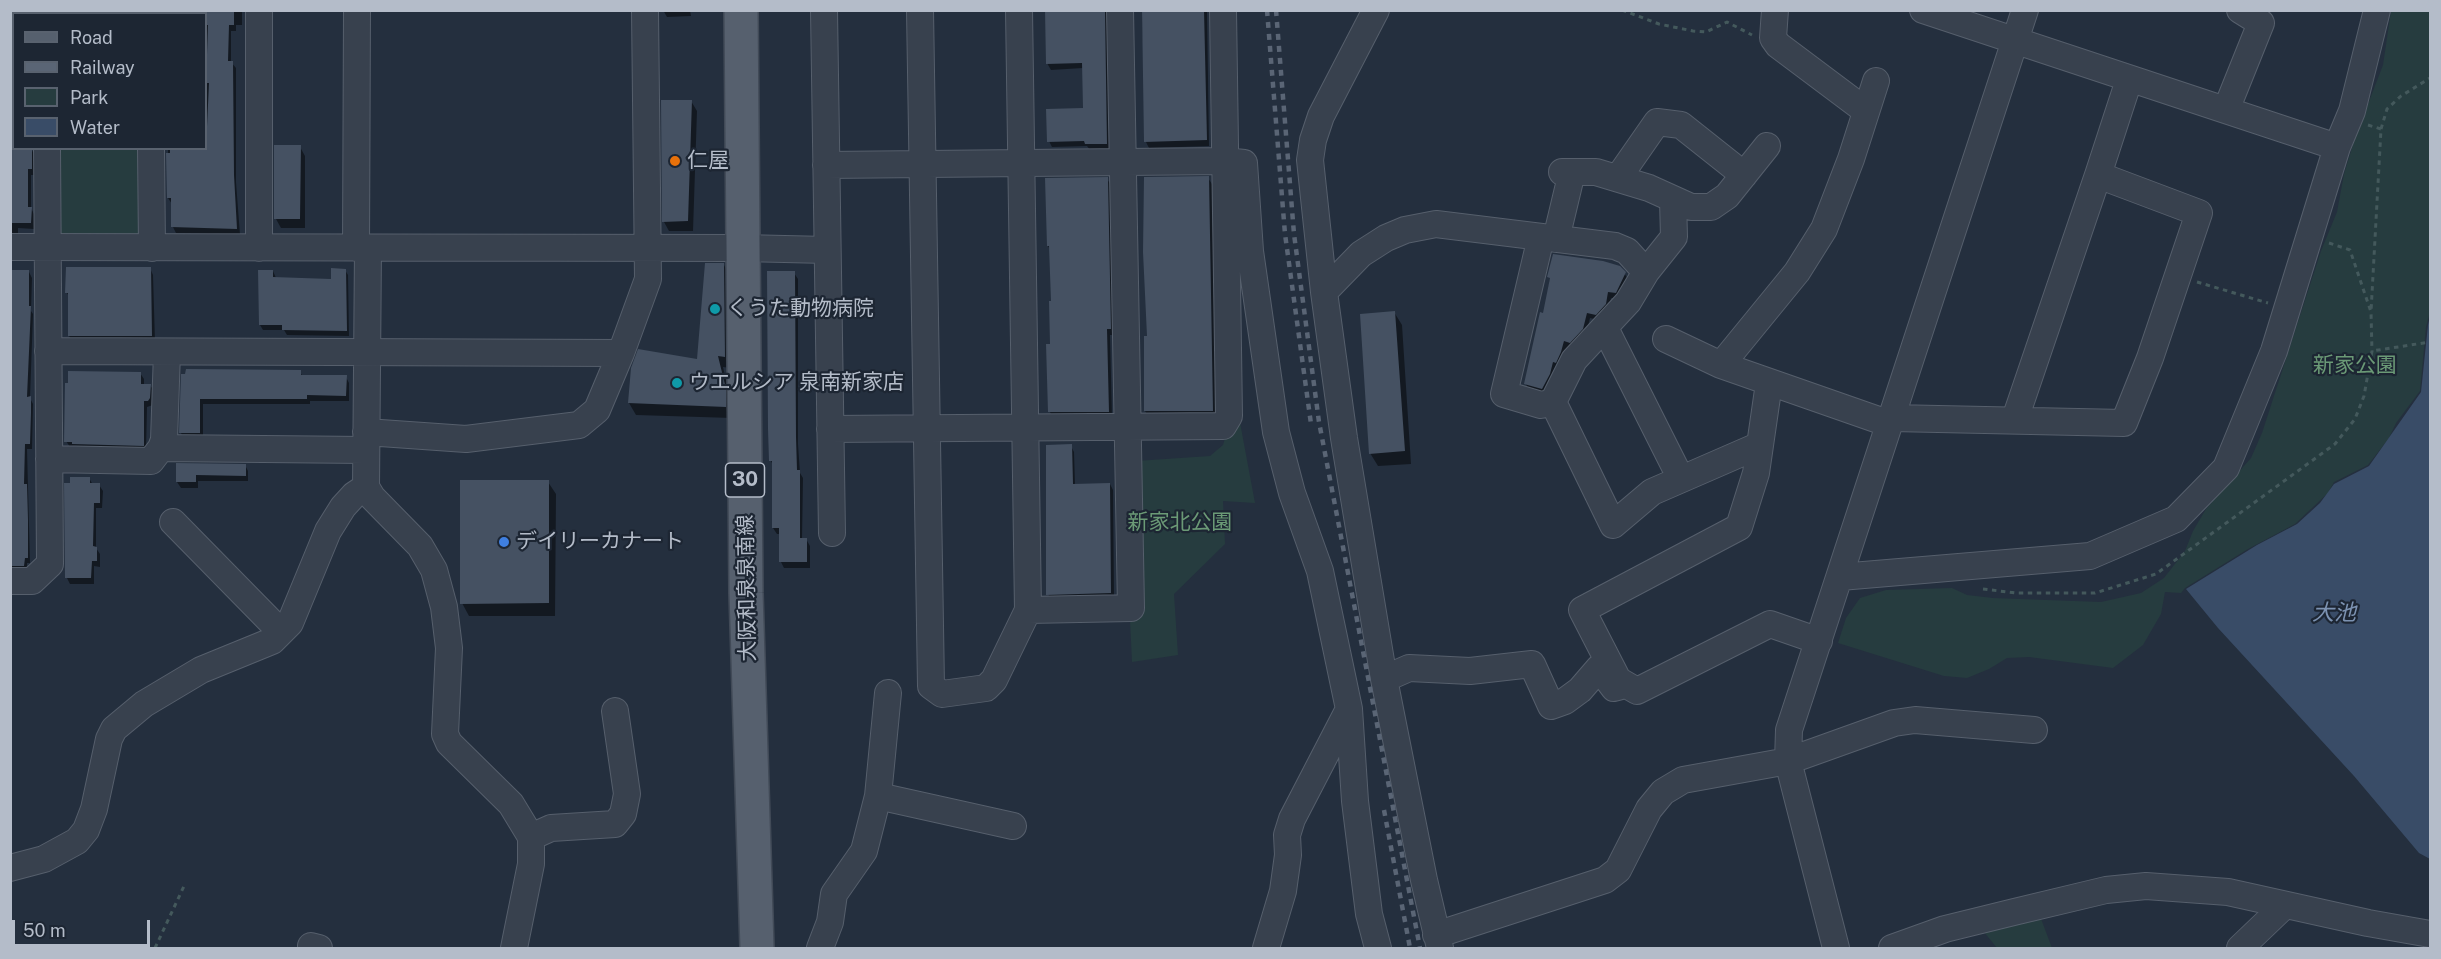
<!DOCTYPE html>
<html>
<head>
<meta charset="utf-8">
<style>
  body { margin:0 }
  #map { position:relative; width:2441px; height:959px; overflow:hidden; background:#242f3e; font-family:"Public Sans",sans-serif }
  canvas { display:block }
  .frame { position:absolute; inset:0; border:12px solid #b4bcc9; pointer-events:none }
  .legend { position:absolute; left:12px; top:12px; width:195px; height:138px; box-sizing:border-box; background:#1d2633; border:2px solid #59626f; margin:0; padding:8px 10px; list-style:none; font-size:18px; color:#b4bcc9 }
  .legend li { display:flex; align-items:center; gap:12px; height:30px }
  .legend b { width:30px; border:2px solid #59626f }
  .scale { position:absolute; left:12px; top:920px; width:138px; height:27px; box-sizing:border-box; border:3px solid #b4bcc9; border-top:0; padding-left:8px; font-size:18px; line-height:21px; white-space:nowrap; color:#b4bcc9; -webkit-text-stroke:4px #1d2633; paint-order:stroke }
</style>
</head>
<body>
<div id="map">
<canvas width="2441" height="959"></canvas>
<div class="frame"></div>
<ul class="legend">
<li><b style="height:8px;background:#56606e"></b>Road</li>
<li><b style="height:8px;background:#5a6575"></b>Railway</li>
<li><b style="height:16px;background:#263c3f"></b>Park</li>
<li><b style="height:16px;background:#394c67"></b>Water</li>
</ul>
<div class="scale">50 m</div>
</div>
<script>
const context = document.querySelector('canvas').getContext('2d');
context.lineJoin = 'round';
function paint(path, color) { context.fillStyle = color; context.fill(path, 'evenodd'); }
const poly = rows => new Path2D(rows.map(r => 'M' + r).join(''));
function strokePath(path, color, width, dash) { context.strokeStyle = color; context.lineWidth = width; context.lineCap = dash ? 'butt' : 'round'; context.setLineDash(dash || []); context.stroke(path); }
function drawText(font, color, halo, rows, align = 'center') {
  context.font = font + ' "Public Sans","Noto Sans JP",sans-serif'; context.lineWidth = 4.5; context.setLineDash([]); context.textBaseline = 'middle'; context.strokeStyle = halo; context.fillStyle = color; for (const [text, x, y, turn = 0] of rows) {
    context.save(); context.translate(x, y); context.rotate((+turn || 0) * Math.PI / 180); context.textAlign = isNaN(turn) ? turn : align; if (halo) context.strokeText(text, 0, 0); context.fillText(text, 0, 0); context.restore();
  }
}
paint(poly([
  [55,10,141,10,141,14,55,14],
  [2391,11,2430,11,2430,312,2426,327,2420,391,2396,423,2389,438,2368,465,2334,482,2328,493,2295,524,2248,549,2185,588,2181,593,2165,592,2161,614,2143,645,2113,668,2029,657,2007,658,1989,669,1967,678,1944,676,1838,643,1846,618,1860,598,1886,590,1952,588,1967,595,1993,598,2101,602,2141,593,2164,578,2185,551,2193,531,2206,509,2251,458,2262,433,2321,251,2337,212,2344,174,2355,138,2383,65],
  [54,149,145,149,147,239,54,240],
  [1236,401,1255,503,1223,501,1225,544,1174,594,1178,655,1132,662,1130,620,1137,619,1136,461,1210,456,1223,445],
  [2040,916,2052,948,1997,948,1984,932]
]), '#263c3f');
paint(poly([
  [2430,316,2430,859,2419,853,2354,776,2218,628,2186,589,2257,545,2297,524,2320,503,2334,484,2369,466,2421,392,2428,325]
]), '#394c67');
paint(poly([
  [10,10,36,10,37,14,14,14,14,148,31,149,35,155,35,175,31,175,31,208,34,214,34,229,18,228,18,236,10,236],
  [166,10,242,11,242,25,236,25,236,31,231,31,231,62,236,68,236,182,240,235,176,233,173,227,172,204,168,198,168,148,206,148,206,14,166,14],
  [663,10,690,10,691,16,667,17],
  [1046,10,1109,10,1110,150,1090,150,1087,146,1052,147,1049,141,1085,110,1083,68,1051,70,1047,63],
  [1142,10,1207,10,1209,146,1149,148,1146,142],
  [691,101,697,111,693,231,669,231,664,222],
  [300,147,305,156,305,228,281,228,276,219],
  [1208,178,1212,184,1216,416,1149,417,1145,411],
  [1047,179,1107,179,1111,185,1114,335,1110,335,1112,418,1053,418,1050,412,1052,303,1051,251,1048,246],
  [1554,255,1624,273,1628,279,1619,299,1611,298,1608,311,1599,320,1590,318,1586,335,1573,348,1567,347,1564,359,1546,395,1529,390,1526,384,1544,315],
  [724,265,730,277,731,368,723,367,731,402,732,418,636,415,629,403,699,361],
  [150,268,153,275,155,342,73,342,69,336,70,298,67,293],
  [345,270,348,275,349,336,287,335,284,330,263,330,260,325,273,271,276,278,333,281],
  [10,272,29,272,32,278,31,311,33,314,30,398,33,404,32,449,27,449,30,563,27,563,27,572,10,574],
  [794,273,798,279,798,444,800,473,803,478,802,539,806,539,810,546,810,568,784,568,781,562,780,534,777,534,773,528,773,465,771,461],
  [1394,312,1402,325,1411,464,1378,466,1370,453],
  [300,372,303,377,346,377,349,383,349,401,310,401,310,404,203,404,203,439,184,439,181,433,183,376],
  [140,373,144,379,144,385,150,385,154,391,153,405,147,407,146,452,70,447,66,441],
  [1071,446,1074,452,1075,485,1110,484,1113,490,1114,599,1051,600,1048,594],
  [177,465,245,465,248,471,248,481,198,481,198,488,181,488,177,482],
  [89,478,93,485,99,485,103,491,102,508,96,508,96,548,100,554,100,567,94,566,94,584,70,584,67,578],
  [548,482,556,494,555,616,469,616,462,603]
]), '#0007');
paint(poly([
  [206,10,234,10,234,25,229,25,228,61,233,61,234,175,237,229,171,227,171,198,167,198,166,153,170,153,170,148,206,148,209,83,206,83,208,25,206,25],
  [1045,10,1105,10,1107,144,1085,144,1084,141,1047,142,1046,109,1083,108,1082,63,1046,64],
  [1142,10,1204,10,1207,140,1144,142],
  [661,100,692,100,688,221,662,222],
  [274,145,301,145,300,219,274,219],
  [10,148,32,148,32,169,28,169,28,207,32,207,31,223,10,223],
  [1209,176,1213,411,1144,411,1144,336,1147,336,1143,252,1144,177],
  [1108,177,1111,329,1107,329,1109,412,1048,412,1046,344,1050,344,1049,301,1051,301,1049,246,1047,246,1045,178],
  [1553,254,1603,261,1620,266,1626,272,1616,293,1608,292,1606,304,1596,315,1587,313,1583,329,1570,343,1564,341,1561,352,1556,363,1553,362,1550,374,1542,389,1524,384,1540,312,1543,313,1550,278,1547,277],
  [705,263,724,263,725,357,718,356,726,389,726,407,628,403,631,368,638,349,697,359],
  [66,267,151,267,152,336,68,336,68,293,65,293],
  [331,268,346,269,347,331,282,330,282,325,259,325,258,270,273,270,273,277,331,279],
  [10,270,29,270,29,306,31,306,27,397,31,396,31,413,30,444,25,444,24,484,27,484,28,520,28,558,25,558,24,566,10,566],
  [767,271,795,271,796,437,797,470,800,470,800,538,807,538,807,562,779,562,779,528,772,528,772,461,769,461,768,429],
  [1395,311,1405,451,1369,454,1360,314],
  [186,369,301,370,301,375,347,375,346,396,307,395,307,399,200,399,200,433,179,433,181,374,185,374],
  [68,371,141,372,141,384,151,384,150,398,148,401,144,401,144,446,72,444,72,442,64,442,65,383,68,383],
  [1072,444,1073,484,1110,483,1111,593,1046,595,1046,445],
  [176,463,246,464,246,476,196,475,196,482,176,482],
  [70,477,90,477,90,483,100,483,100,503,94,503,93,546,97,547,97,561,92,561,91,578,65,578,64,483,70,483],
  [460,480,549,480,549,603,460,604]
]), '#455162');
const minor = poly([
  [150,10,150,14],
  [824,10,832,533],
  [920,10,931,686,942,694,986,688,994,680,1028,610,1019,10],
  [1376,10,1321,116,1313,140,1310,160,1324,292,1344,438,1384,679,1424,880,1440,948],
  [1775,10,1773,38,1778,45,1866,111],
  [1923,10,2337,147],
  [48,14,48,10],
  [2226,110,2261,23,2240,10],
  [151,148,152,248],
  [826,165,1225,161,1244,163,1250,251,1276,432,1292,493,1320,571,1349,709,1355,801,1369,914,1378,948],
  [1562,172,1596,172,1649,188,1691,207,1711,207,1727,196,1767,146],
  [1618,178,1657,122,1681,125,1744,175],
  [1673,200,1674,237,1646,272,1628,302,1574,360,1553,402,1613,525,1652,492,1760,445],
  [1541,237,1504,394,1541,405,1553,402],
  [1556,239,1572,172],
  [10,247,742,248,827,250],
  [259,248,259,10],
  [356,248,357,10],
  [368,248,366,487,372,497,420,546,434,570,444,607,449,648,445,734,449,743,511,804,531,837,531,864,514,948],
  [1324,292,1361,254,1386,238,1405,230,1436,224,1615,246,1627,251,1646,272],
  [1605,328,1681,479],
  [1666,339,1721,365,1890,424],
  [48,351,621,353],
  [1721,365,1797,272,1824,229,1851,159,1876,81],
  [1769,383,1756,473,1739,527,1582,610,1618,680,1637,691,1770,624,1819,641],
  [1892,418,2124,423,2150,358,2199,213,2098,175,2129,80],
  [2015,419,2098,175],
  [830,429,1223,426,1229,416,1223,10],
  [366,432,466,439,579,425,597,410,621,353,648,279,645,10],
  [161,448,365,450],
  [49,459,151,461,161,448,164,440,167,352],
  [173,522,281,632],
  [1840,577,2090,556,2176,519,2226,468,2274,351,2337,147,2352,111,2377,10],
  [10,581,32,581,50,564,47,148],
  [1028,610,1131,608,1120,10],
  [1384,679,1409,668,1470,671,1532,664,1551,706,1565,701,1580,690,1599,668,1614,688,1618,687],
  [878,796,1013,826],
  [531,837,551,828,615,824,623,814,627,794,615,711],
  [10,868,44,859,77,841,86,830,94,809,109,739,114,729,144,704,201,670,272,641,290,623,328,531,343,507,354,495,366,487],
  [1436,935,1605,880,1618,870,1649,809,1663,792,1683,780,1788,761,1894,723,1915,720,2034,730],
  [311,946,319,948],
  [820,948,830,922,834,894,864,851,878,796,888,693],
  [1266,948,1283,891,1288,855,1287,835,1292,819,1349,709],
  [1836,948,1788,761,1789,730,2025,10],
  [1892,948,1945,929,2014,912,2106,890,2146,886,2228,892,2368,923,2430,934],
  [2240,948,2285,905]
]);
const major = poly([
  [741,10,746,593,757,948]
]);
strokePath(minor, '#565f6c', 28);
strokePath(major, '#414a57', 36);
strokePath(poly([
  [1622,10,1659,24,1693,31,1706,32,1727,22,1752,35],
  [2368,125,2381,129,2371,312],
  [2381,129,2387,109,2401,96,2430,78],
  [2329,243,2350,250,2371,312,2372,352],
  [2197,282,2268,303],
  [1983,589,2016,593,2095,593,2156,574,2335,444,2355,419,2364,396,2372,351,2430,342],
  [155,948,185,884]
]), '#44595c', 3, [4.5, 4.5]);
strokePath(minor, '#38414e', 26);
strokePath(major, '#56606e', 33);
strokePath(poly([
  [1267,10,1285,234,1311,424],
  [1276,10,1294,234,1319,422,1420,948],
  [1384,810,1410,948]
]), '#5a6575', 4.5, [6, 6]);
for (const [x, y, r, color] of [
  [675,161,6,"#e8710a"],
  [715,309,6,"#0f9aa8"],
  [677,383,6,"#0f9aa8"],
  [504,542,6,"#3f7fe0"]
]) { const dot = new Path2D(); dot.arc(x, y, r, 0, 2 * Math.PI); context.fillStyle = color; context.fill(dot); strokePath(dot, '#1d2633', 2); }
for (const [x, y, w] of [
  [745,480,39]
]) { const box = new Path2D(); box.roundRect(x - w / 2, y - 17, w, 34, 4.5); context.fillStyle = '#1d2633'; context.fill(box); strokePath(box, '#b4bcc9', 1.5); }
drawText('bold 20px', '#b4bcc9', null, [
  ["30",745,480]
]);
drawText('21px', '#b4bcc9', '#1d2633', [
  ["仁屋",687,161],
  ["くうた動物病院",727,309],
  ["ウエルシア 泉南新家店",689,383],
  ["デイリーカナート",516,542]
], 'left');
drawText('21px', '#6b9a76', '#1d2633', [
  ["新家公園",2355,366],
  ["新家北公園",1180,523]
]);
drawText('21px', '#b4bcc9', '#1d2633', [
  ["大阪和泉泉南線",747,588,-91]
]);
drawText('italic 22px', '#7c92b1', '#1d2633', [
  ["大池",2334,613]
]);
</script>
</body>
</html>
